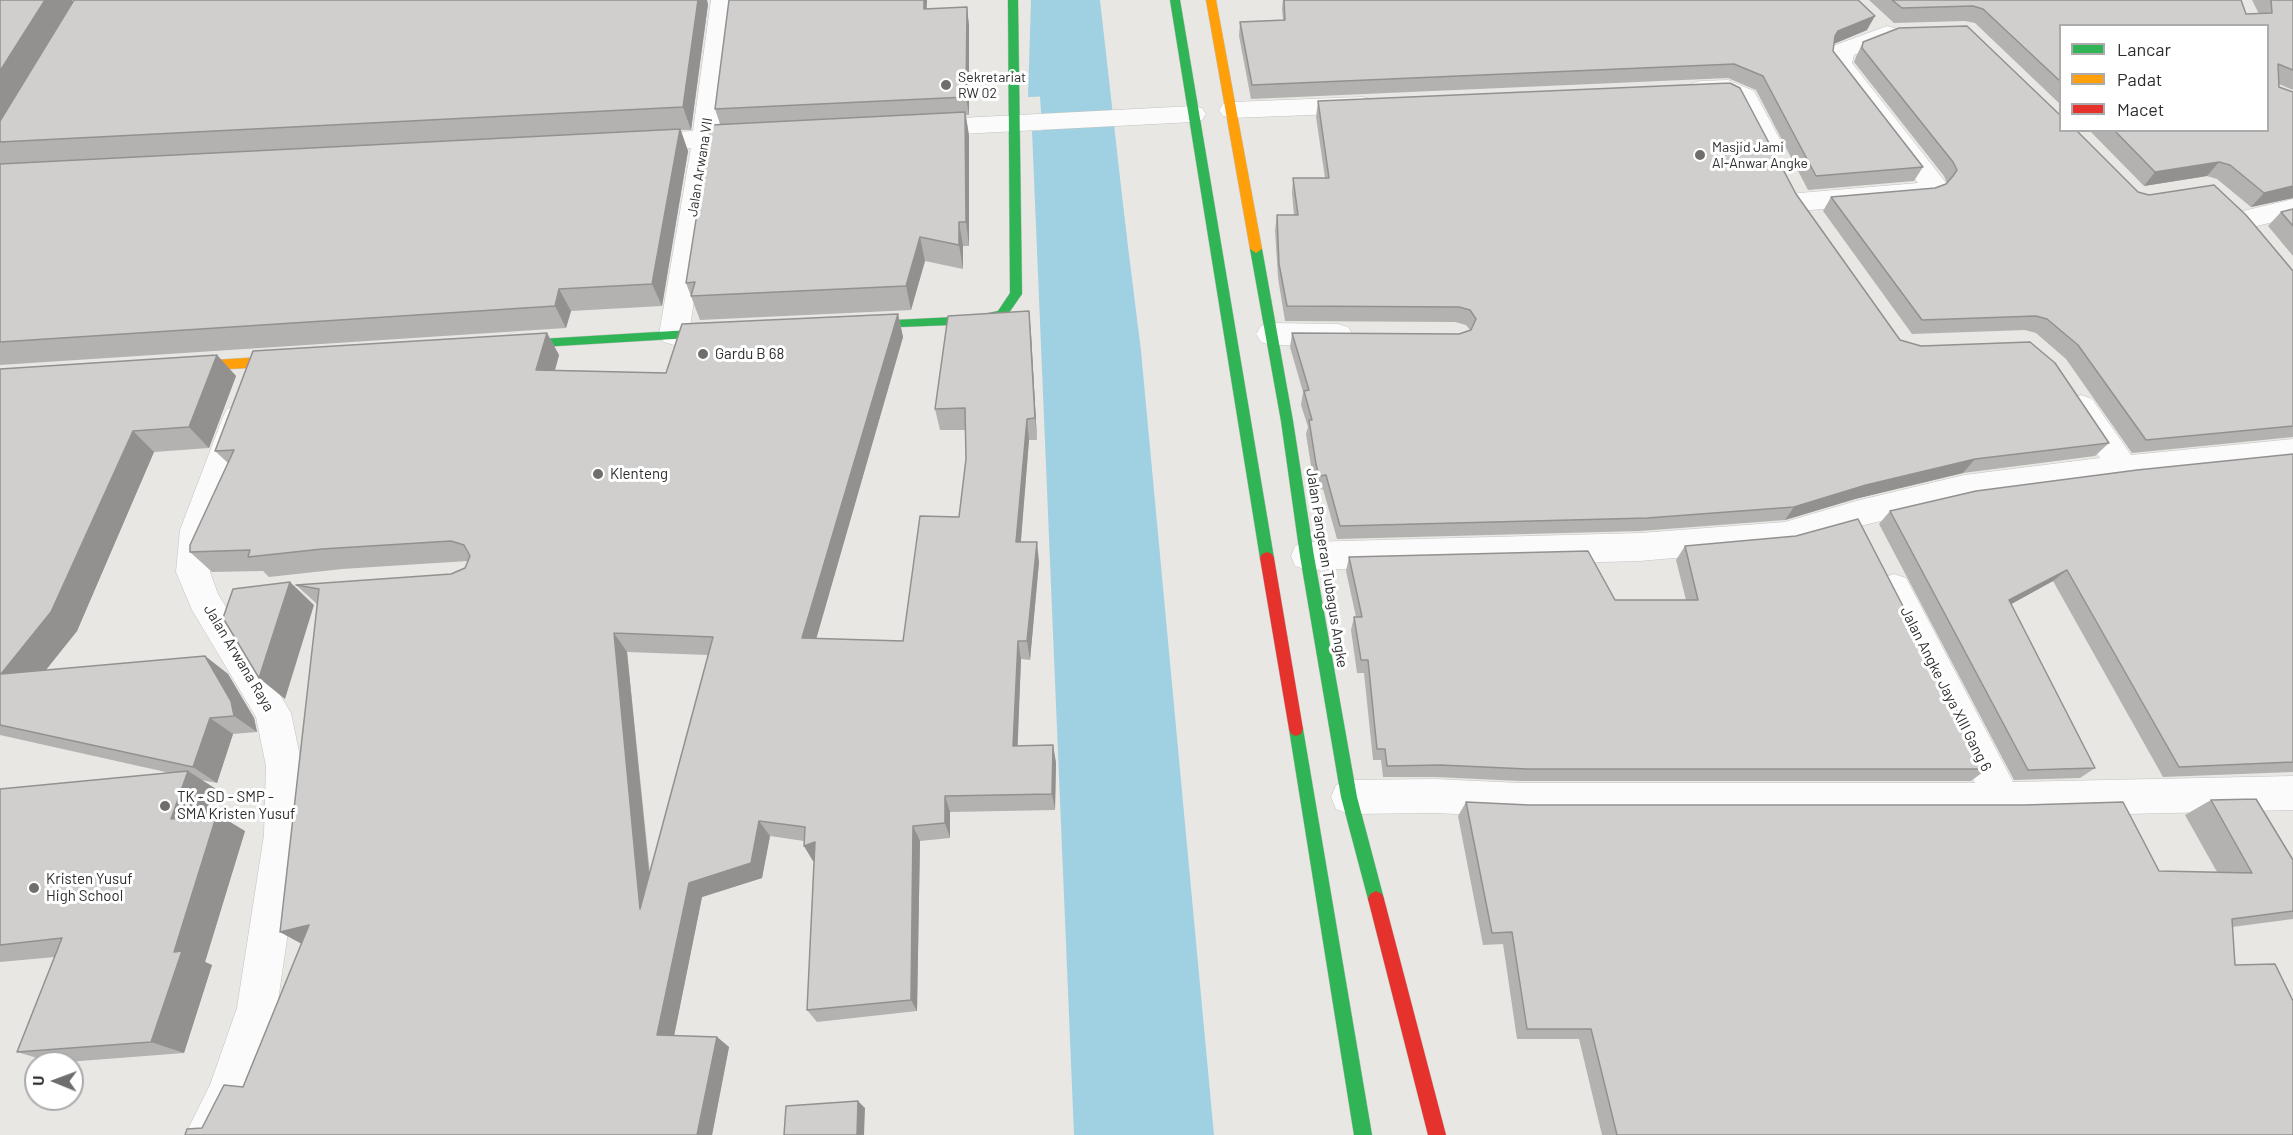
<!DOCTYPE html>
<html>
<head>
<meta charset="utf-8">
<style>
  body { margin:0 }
  #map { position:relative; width:2293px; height:1135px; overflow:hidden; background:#e9e7e4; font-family:Barlow,sans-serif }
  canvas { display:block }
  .legend { position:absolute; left:2059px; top:24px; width:210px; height:108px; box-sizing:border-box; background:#fff; border:2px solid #ababab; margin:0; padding:8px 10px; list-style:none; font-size:18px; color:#2d2d2d }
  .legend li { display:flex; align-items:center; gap:12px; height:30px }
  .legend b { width:30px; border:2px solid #ababab }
  .north { position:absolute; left:24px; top:1051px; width:60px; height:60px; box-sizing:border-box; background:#fff; border:2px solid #ababab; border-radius:50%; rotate:271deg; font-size:16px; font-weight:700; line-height:24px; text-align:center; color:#2d2d2d }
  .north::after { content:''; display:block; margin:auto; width:21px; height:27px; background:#6f6e6d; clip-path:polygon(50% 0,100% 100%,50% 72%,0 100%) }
</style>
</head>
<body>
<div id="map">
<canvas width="2293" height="1135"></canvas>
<ul class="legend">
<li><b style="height:8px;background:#30b455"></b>Lancar</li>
<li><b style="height:8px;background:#ff9f0a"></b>Padat</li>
<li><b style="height:8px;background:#e5322d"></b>Macet</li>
</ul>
<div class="north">U</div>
</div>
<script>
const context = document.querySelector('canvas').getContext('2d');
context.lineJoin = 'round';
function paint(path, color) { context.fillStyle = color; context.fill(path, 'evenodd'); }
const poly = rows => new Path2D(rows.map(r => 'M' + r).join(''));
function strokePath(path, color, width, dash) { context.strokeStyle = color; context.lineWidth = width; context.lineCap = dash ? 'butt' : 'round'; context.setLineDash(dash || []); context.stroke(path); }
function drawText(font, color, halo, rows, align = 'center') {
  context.font = font + ' Barlow,sans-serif'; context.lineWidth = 6; context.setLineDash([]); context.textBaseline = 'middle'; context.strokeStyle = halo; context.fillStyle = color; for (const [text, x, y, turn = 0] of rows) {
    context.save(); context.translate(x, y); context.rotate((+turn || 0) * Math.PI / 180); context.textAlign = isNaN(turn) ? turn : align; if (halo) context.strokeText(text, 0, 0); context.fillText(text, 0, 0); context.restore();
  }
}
paint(poly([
  [1031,0,1096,0,1108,94,1028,97],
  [1113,126,1141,351,1214,1135,1074,1135,1032,131]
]), '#a0d1e3');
paint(poly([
  [1034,0,1100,0,1127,240,1115,259,1088,267,1061,259,1049,240,1034,0]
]), '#a0d1e3');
const street = poly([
  [711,0,735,0,719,130,754,129,763,131,767,137,763,143,754,145,717,147,689,334,684,342,674,345,664,342,659,334,691,148,640,150,631,148,627,142,631,136,640,134,693,131,711,0],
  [1887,26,1895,28,1899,33,1895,38,1854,55,1852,63,1946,183,1935,197,1926,200,1799,211,1790,208,1786,202,1790,196,1799,193,1918,183,1828,64,1830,51,1833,46,1887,26],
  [1728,80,1754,91,1785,149,1781,155,1772,158,1763,155,1735,102,1724,96,1701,97,1692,95,1689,89,1692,83,1701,81,1728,80],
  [1362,97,1371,99,1375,105,1371,111,1362,113,1232,118,1223,116,1219,110,1223,104,1232,102,1362,97],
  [1193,106,1202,108,1206,114,1202,120,1193,122,922,136,913,134,909,128,913,122,922,120,1193,106],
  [2293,199,2293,217,2245,229,2235,227,2231,220,2235,213,2293,199],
  [1271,323,1338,324,1348,327,1353,335,1348,343,1338,346,1271,345,1261,342,1256,334,1261,326,1271,323],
  [2081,395,2092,399,2131,455,2293,439,2293,463,2123,480,1964,501,1856,527,1785,548,1640,561,1307,570,1295,566,1291,556,1295,546,1307,542,1640,533,1785,522,1856,501,1964,475,2100,458,2066,407,2070,399,2081,395],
  [238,405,249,409,253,417,212,530,210,572,218,594,291,713,302,766,302,835,277,1008,249,1095,229,1135,185,1135,210,1085,237,1008,264,835,266,766,256,717,192,610,176,572,180,530,223,417,227,409,238,405],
  [1894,574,1906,578,2013,782,2293,776,2293,810,2003,817,1520,817,1435,813,1349,814,1336,809,1331,797,1336,785,1349,780,1435,779,1520,783,1975,783,1877,588,1882,578,1894,574]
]);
const fast = poly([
  [1008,0,1018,0,1022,294,1006,317,975,324,851,329,849,326,855,322,975,316,998,311,1010,293,1008,0],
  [1170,0,1180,0,1274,558,1272,562,1267,564,1262,562,1260,558,1170,0],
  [1256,245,1262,249,1293,421,1314,556,1357,797,1384,899,1382,904,1376,907,1370,904,1368,899,1341,797,1300,556,1281,421,1250,249,1256,245],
  [723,328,729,332,723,336,508,349,502,345,508,341,723,328],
  [1296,722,1301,724,1303,729,1372,1135,1354,1135,1289,729,1291,724,1296,722]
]);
const slow = poly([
  [1206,0,1216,0,1262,249,1256,253,1250,249,1206,0],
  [295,355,301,360,295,365,181,372,175,367,181,362,295,355]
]);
const jam = poly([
  [1267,552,1272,554,1274,558,1303,729,1301,734,1296,736,1291,734,1289,729,1260,558,1262,554,1267,552],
  [1376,891,1382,894,1384,899,1446,1135,1428,1135,1368,899,1370,894,1376,891]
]);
strokePath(street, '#c2c2c2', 1);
strokePath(fast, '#c2c2c2', 1);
strokePath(slow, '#c2c2c2', 1);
strokePath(jam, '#c2c2c2', 1);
paint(street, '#fcfbfb');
paint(fast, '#30b455');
paint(slow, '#ff9f0a');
paint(jam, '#e5322d');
paint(poly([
  [0,0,72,0,73,2,708,4,691,130,681,130,688,151,662,306,571,311,566,328,0,365],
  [1283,0,1858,0,1867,30,1834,44,1833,51,1923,167,1914,181,1808,190,1756,90,1728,78,1251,99,1239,36,1240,22,1283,20,1282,9],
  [1869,0,2241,0,2246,14,2259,14,2252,0,2293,0,2293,90,2279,84,2279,87,2293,92,2293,198,2251,207,2217,179,2207,176,2144,186,2089,130,2268,130,2061,26,2061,105,1975,23,1965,21,1894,23],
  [967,7,969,26,969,115,966,115,969,136,969,246,963,246,963,269,925,261,911,310,700,320,686,283,720,124,715,109,927,9],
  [1863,42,2060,115,2138,192,2293,271,2293,437,2132,453,2066,359,2036,333,2025,330,1912,334,1823,211,1831,197,1935,188,1946,184,1947,183,1944,176,1854,62,1856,57],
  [1318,101,1796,194,1900,340,2109,443,2095,456,1963,473,1855,499,1785,520,1640,531,1337,539,1323,489,1317,490,1313,478,1306,434,1308,427,1301,405,1303,392,1290,347,1292,333,1459,334,1470,330,1466,325,1455,322,1285,321,1278,278,1275,230,1277,215,1294,215,1292,193,1293,178,1325,178,1316,117],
  [2293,209,2293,256,2268,226,2281,212],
  [898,314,903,337,816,639,903,641,959,517,966,459,965,430,940,430,935,409,1031,334,1037,440,1029,440,1021,542,1039,562,1030,660,1021,659,1017,746,1056,762,1055,810,950,812,950,838,920,841,917,1011,817,1022,807,1010,814,860,813,861,804,846,804,841,770,836,762,878,702,897,674,1036,717,1037,729,1047,712,1135,185,1135,202,1128,243,1087,302,944,280,932,317,604,296,585,451,574,465,568,468,561,342,569,269,577,263,571,212,572,190,552,228,463,215,451,547,333,559,355,555,370,666,373],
  [627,652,708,655,650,874],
  [217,355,236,376,209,448,154,452,77,631,46,670,205,656,228,674,254,718,257,732,233,734,217,783,201,780,216,789,207,815,245,831,205,962,212,965,184,1053,54,1063,17,1052,55,957,0,962,0,789,170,773,0,735,0,369],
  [2293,454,2293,772,2163,777,2053,581,2011,604,2095,768,2080,778,2014,780,1879,524,1890,511],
  [1685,546,1987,769,1971,781,1520,781,1435,777,1383,777,1381,760,1373,760,1364,673,1357,673,1351,630,1354,617,1356,617,1346,571,1349,557,1615,600,1686,600,1676,560],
  [2211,800,2293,860,2293,919,2232,927,2235,965,2293,1135,1602,1135,1579,1039,1517,1039,1503,944,1483,945,1458,816,1466,802,2159,871,2217,872,2185,815]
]), '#b4b2b0');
paint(poly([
  [45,0,72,0,74,3,0,127,0,71],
  [698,0,707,0,708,4,691,130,683,107],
  [924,0,927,0,926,27,924,9],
  [967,7,969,26,969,115,966,97],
  [1875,16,1867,30,1831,45,1838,31],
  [965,112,969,136,969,246,966,222],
  [680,129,688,151,662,306,652,284],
  [2219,162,2207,176,2144,186,2155,172],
  [2293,186,2293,198,2251,207,2264,193],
  [959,222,963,246,963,269,959,245],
  [920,237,925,261,911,310,906,286],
  [559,289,571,311,566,328,555,306],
  [1029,311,1031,334,1037,440,1035,418],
  [898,314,903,337,811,657,802,638],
  [547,333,559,355,549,392,536,370],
  [217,355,236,376,209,448,189,427],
  [1027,419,1029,440,1019,562,1016,542],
  [133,431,154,452,77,631,29,691,1,674],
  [1975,459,1963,473,1855,499,1785,520,1794,507,1866,485],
  [1037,542,1039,562,1030,660,1027,641],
  [2067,570,2053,581,1997,612,2009,600],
  [290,582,314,605,285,699,259,678],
  [614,633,627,652,654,922,640,909],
  [1018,641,1021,659,1017,763,1013,746],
  [205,656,228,674,254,718,257,732,234,716],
  [210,718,233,734,217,783,193,767],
  [1053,745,1056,762,1055,810,1052,794],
  [188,771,216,789,200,836,171,819],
  [945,796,950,812,950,838,945,823],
  [217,814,245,831,205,962,212,965,184,1053,151,1042,174,952],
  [759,821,770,836,762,878,702,897,672,1046,657,1035,689,883],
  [913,826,920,841,917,1011,911,1000],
  [815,842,824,857,813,861,804,846],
  [309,925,304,945,280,932],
  [717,1037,729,1047,712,1135,697,1135],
  [858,1101,865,1108,864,1135,857,1135]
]), '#929190');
const building = poly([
  [0,0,45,0,0,71,0,0],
  [74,0,698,0,683,107,0,142,0,121,74,0],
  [729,0,924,0,924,9,967,7,966,97,715,109,729,0],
  [1284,0,1858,0,1875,16,1838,31,1835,36,1833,51,1923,167,1816,176,1763,76,1734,64,1252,85,1240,22,1285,20,1284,0],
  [1892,0,2241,0,2246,14,2272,13,2271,0,2293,0,2293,70,2278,64,2279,87,2293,92,2293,186,2264,193,2230,165,2219,162,2155,172,2114,130,2268,130,2268,26,2061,26,2061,82,1983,9,1973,6,1902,8,1892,0],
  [1967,26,2061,116,2061,130,2076,130,2138,192,2149,195,2214,185,2246,215,2293,271,2293,426,2146,440,2078,345,2047,319,2036,316,1922,320,1831,197,1935,188,1946,184,1953,176,1957,170,1953,162,1862,48,1863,42,1899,28,1967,26],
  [1730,83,1740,88,1796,194,1900,340,1921,346,2030,342,2055,363,2109,443,1975,459,1866,485,1794,507,1647,518,1340,526,1326,475,1319,476,1316,464,1309,420,1312,420,1304,391,1309,390,1292,333,1459,334,1471,330,1476,319,1470,310,1459,307,1287,306,1279,264,1277,215,1298,215,1293,178,1329,178,1318,101,1730,83],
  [965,112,966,222,959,222,959,245,920,237,906,286,691,296,695,282,686,283,711,125,965,112],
  [680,129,652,284,559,289,555,306,0,342,0,164,680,129],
  [2293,209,2293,226,2281,212,2293,209],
  [1029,311,1035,418,1027,419,1016,542,1037,542,1027,641,1018,641,1013,746,1053,745,1052,794,945,796,945,823,913,826,911,1000,807,1010,815,842,804,846,805,827,759,821,751,863,689,883,657,1035,717,1037,697,1135,185,1135,187,1129,202,1128,224,1085,243,1087,309,925,280,932,319,589,296,585,451,574,465,568,470,556,464,545,451,541,322,549,248,557,250,550,190,552,190,545,234,450,215,451,253,351,547,333,536,370,666,373,682,324,898,314,802,638,903,641,920,516,959,517,966,459,965,408,935,409,948,316,1029,311],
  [614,633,713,637,640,909,614,633],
  [217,355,189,427,133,431,51,612,1,674,205,656,231,701,234,716,210,718,193,767,0,725,0,369,217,355],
  [2293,454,2293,762,2179,767,2067,570,2009,600,2095,768,2028,770,1890,511,1976,491,2137,470,2293,454],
  [1858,519,1987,769,1527,769,1440,765,1387,766,1385,749,1377,749,1368,660,1361,660,1354,617,1362,617,1349,557,1588,551,1615,600,1698,600,1685,546,1796,536,1858,519],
  [290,582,259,678,223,618,233,589,290,582],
  [188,771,171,819,217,814,174,952,182,951,151,1042,17,1052,62,938,0,945,0,789,188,771],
  [2256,799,2293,860,2293,911,2232,919,2235,965,2275,964,2293,1001,2293,1135,1617,1135,1591,1029,1527,1029,1512,932,1492,933,1466,802,1529,805,2025,805,2123,802,2159,871,2252,873,2211,800,2256,799],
  [858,1101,857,1135,784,1135,786,1106,858,1101]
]);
paint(building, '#d1cfcd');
strokePath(building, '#929190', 1.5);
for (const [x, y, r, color] of [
  [946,85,6,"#6f6e6d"],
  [1700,155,6,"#6f6e6d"],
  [703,354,6,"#6f6e6d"],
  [598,474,6,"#6f6e6d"],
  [165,806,6,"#6f6e6d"],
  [34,888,6,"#6f6e6d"]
]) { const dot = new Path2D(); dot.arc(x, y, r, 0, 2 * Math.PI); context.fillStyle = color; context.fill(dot); strokePath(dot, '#fff', 2); }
drawText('14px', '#2d2d2d', '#fff', [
  ["Sekretariat",958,77],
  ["RW 02",958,93],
  ["Masjid Jami",1712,147],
  ["Al-Anwar Angke",1712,163]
], 'left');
drawText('14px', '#2d2d2d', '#fff', [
  ["Jalan Arwana VII",700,167,-81]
]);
drawText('15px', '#2d2d2d', '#fff', [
  ["Gardu B 68",715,354],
  ["Klenteng",610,474],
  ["TK - SD - SMP -",177,797],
  ["SMA Kristen Yusuf",177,814],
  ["Kristen Yusuf",46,879],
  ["High School",46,896]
], 'left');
drawText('15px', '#2d2d2d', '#fff', [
  ["Jalan Pangeran Tubagus Angke",1327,568,81],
  ["Jalan Arwana Raya",239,658,59],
  ["Jalan Angke Jaya XIII Gang 6",1946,689,63]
]);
</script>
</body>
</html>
